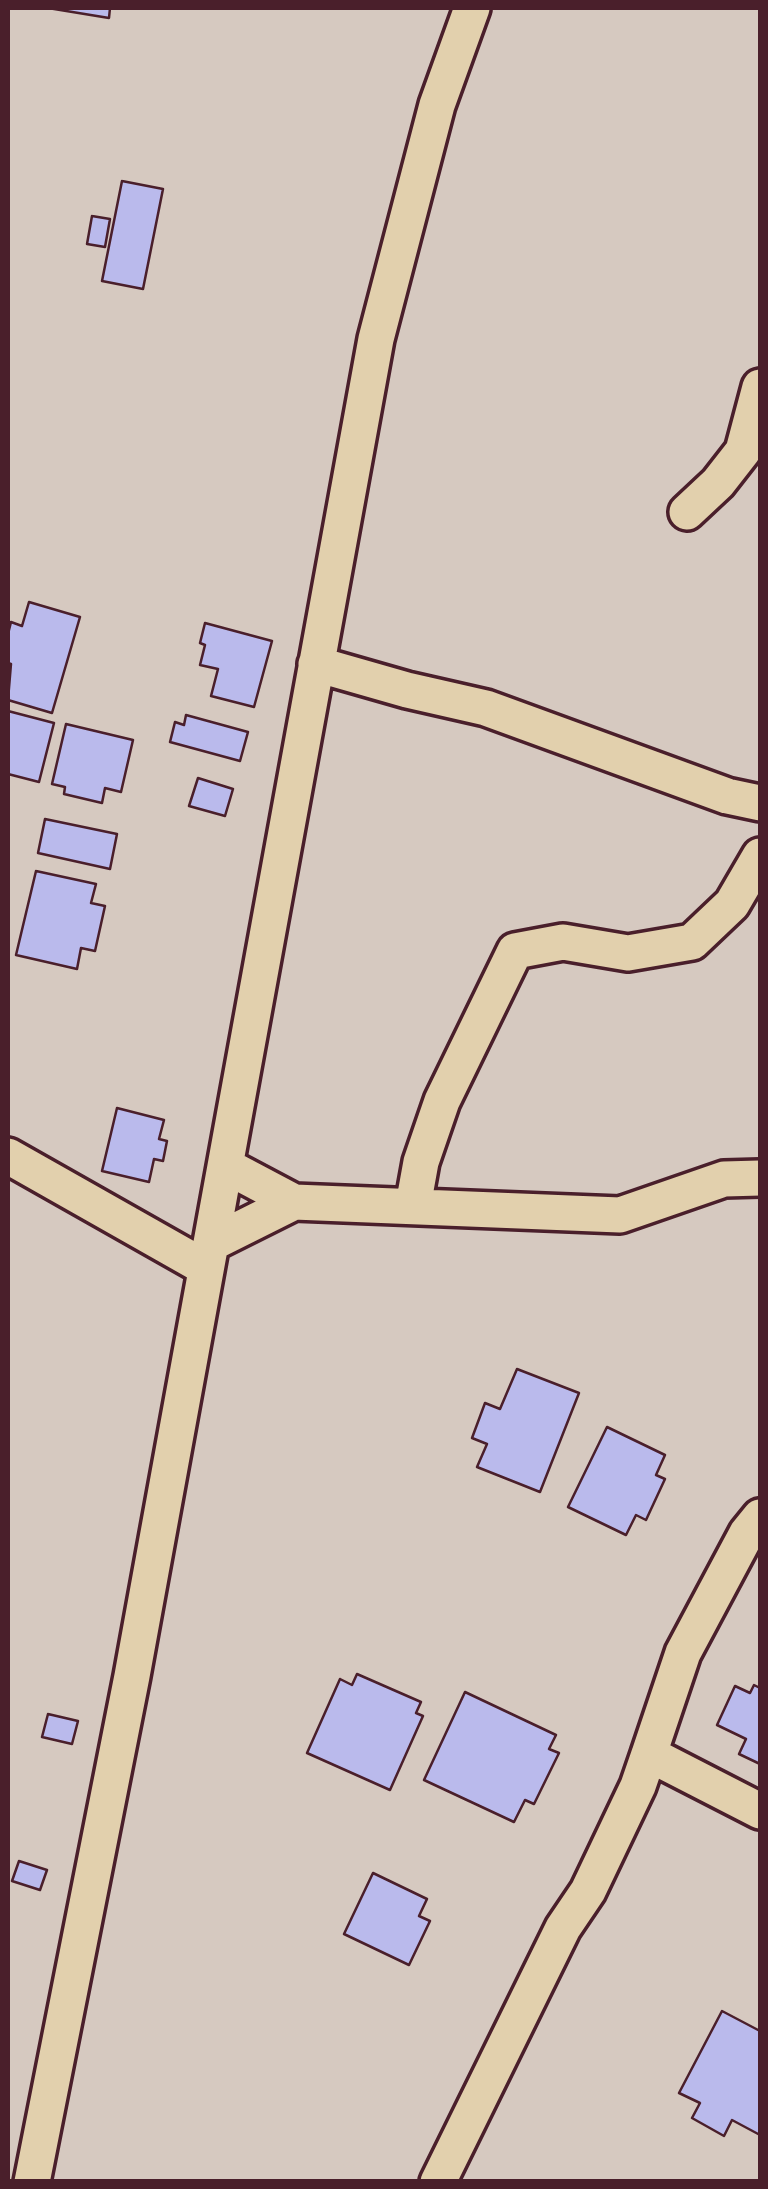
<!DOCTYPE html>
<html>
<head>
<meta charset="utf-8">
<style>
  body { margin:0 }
  #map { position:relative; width:768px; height:2189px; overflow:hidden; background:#d6c9c0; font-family:"Playpen Sans",sans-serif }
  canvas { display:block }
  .frame { position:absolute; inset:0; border:10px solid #4a1f2b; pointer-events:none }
</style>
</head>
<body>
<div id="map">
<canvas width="768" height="2189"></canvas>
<div class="frame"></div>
</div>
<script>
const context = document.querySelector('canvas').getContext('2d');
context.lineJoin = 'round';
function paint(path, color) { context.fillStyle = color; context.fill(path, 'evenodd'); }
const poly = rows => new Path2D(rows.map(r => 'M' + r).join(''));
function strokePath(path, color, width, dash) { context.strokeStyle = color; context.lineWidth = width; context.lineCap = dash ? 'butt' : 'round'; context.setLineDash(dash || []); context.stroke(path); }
const building = poly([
  [48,8,110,8,109,18,48,8],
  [122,181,163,189,143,289,102,281,122,181],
  [92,216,110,219,105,247,87,244,92,216],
  [29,602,80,617,52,713,8,700,11,664,8,663,8,634,11,622,22,626,29,602],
  [205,623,272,641,254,707,211,696,218,669,200,665,205,645,200,643,205,623],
  [8,711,54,723,39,782,8,774,8,711],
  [186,715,248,732,240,761,170,742,175,722,184,725,186,715],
  [66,724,133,740,121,792,105,788,102,803,64,794,65,787,52,784,66,724],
  [198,778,233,789,225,816,189,806,198,778],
  [45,819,117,834,110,869,38,853,45,819],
  [36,871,96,884,91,903,105,906,95,951,81,948,77,969,16,955,36,871],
  [117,1108,164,1120,159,1139,167,1141,163,1161,154,1159,149,1182,102,1171,117,1108],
  [517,1369,579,1393,540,1492,477,1467,487,1444,472,1438,485,1403,500,1409,517,1369],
  [607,1427,665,1455,656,1475,665,1479,646,1520,636,1515,626,1535,568,1507,607,1427],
  [357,1674,421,1702,416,1713,423,1716,390,1790,307,1753,340,1679,352,1685,357,1674],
  [754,1685,760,1688,760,1764,739,1754,746,1739,717,1725,735,1686,750,1693,754,1685],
  [465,1692,556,1735,549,1749,559,1753,534,1804,525,1800,514,1822,424,1780,465,1692],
  [48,1714,78,1721,72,1744,42,1737,48,1714],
  [19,1861,47,1870,40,1890,12,1881,19,1861],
  [373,1873,427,1899,419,1916,430,1921,409,1965,344,1934,373,1873],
  [722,2011,760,2031,760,2135,732,2120,724,2136,692,2118,700,2103,679,2093,722,2011]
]);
paint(building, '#babaec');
strokePath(building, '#4a1f2b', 2.5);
const minor = poly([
  [687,512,718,483,743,451,760,387],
  [316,664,407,690,486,708,727,796,760,803],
  [8,1156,206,1268],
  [226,1166,294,1202,620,1215,724,1179,760,1178],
  [413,1206,421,1162,442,1101,515,951,563,942,628,953,692,942,732,904,760,856],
  [212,1243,294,1202],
  [649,1754,683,1653,747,1533,760,1517],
  [32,2182,132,1676,376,339,437,105,472,8],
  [438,2182,563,1928,588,1891,638,1786,649,1754,760,1811]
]);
strokePath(minor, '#4a1f2b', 42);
strokePath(minor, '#e2d0ad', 35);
</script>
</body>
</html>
